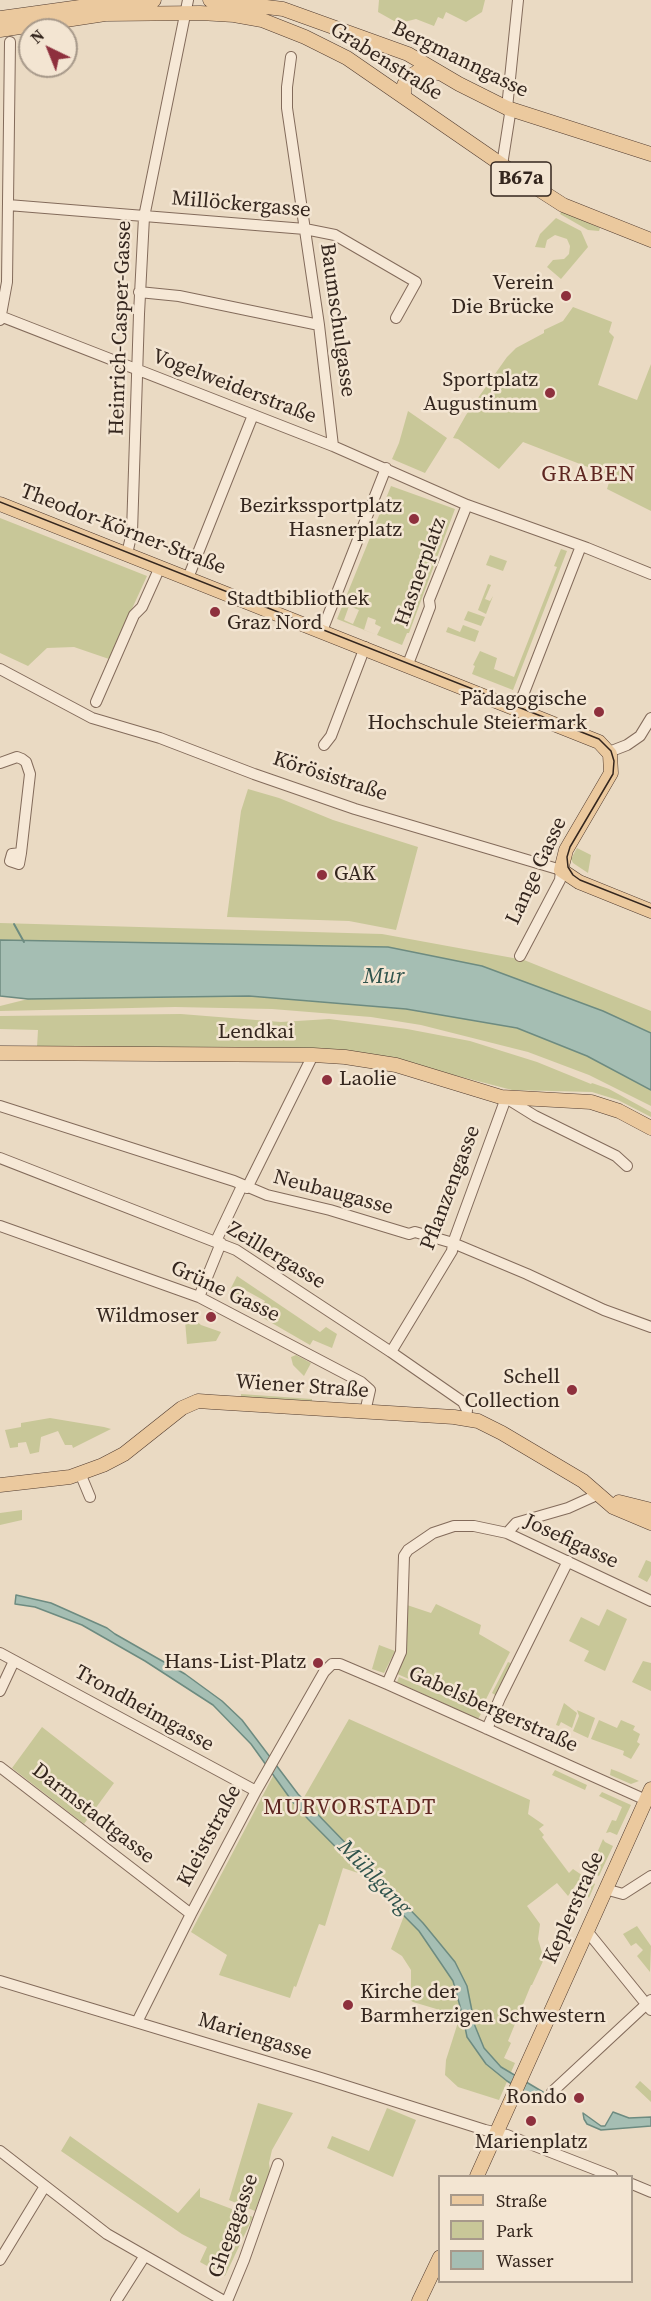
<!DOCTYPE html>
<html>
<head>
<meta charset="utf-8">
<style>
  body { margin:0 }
  #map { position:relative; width:651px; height:2301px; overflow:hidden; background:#eadac3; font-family:"Source Serif 4",serif }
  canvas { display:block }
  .legend { position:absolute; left:438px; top:2175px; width:195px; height:108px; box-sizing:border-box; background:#f3e5d2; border:2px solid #a7998a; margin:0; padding:8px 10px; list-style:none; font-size:18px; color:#34261e }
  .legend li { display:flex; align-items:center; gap:12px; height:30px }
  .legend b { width:30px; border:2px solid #a7998a }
  .north { position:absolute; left:18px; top:18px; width:60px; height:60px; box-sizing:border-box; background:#f3e5d2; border:2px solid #a7998a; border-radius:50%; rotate:317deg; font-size:16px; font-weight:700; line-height:24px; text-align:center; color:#34261e }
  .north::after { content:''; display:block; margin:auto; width:21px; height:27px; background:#8e303d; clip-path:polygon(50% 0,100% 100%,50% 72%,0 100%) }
</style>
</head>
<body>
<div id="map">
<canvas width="651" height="2301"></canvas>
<ul class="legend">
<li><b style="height:8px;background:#ebc99e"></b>Straße</li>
<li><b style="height:16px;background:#c8c798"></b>Park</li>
<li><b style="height:16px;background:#a5beb3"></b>Wasser</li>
</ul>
<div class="north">N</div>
</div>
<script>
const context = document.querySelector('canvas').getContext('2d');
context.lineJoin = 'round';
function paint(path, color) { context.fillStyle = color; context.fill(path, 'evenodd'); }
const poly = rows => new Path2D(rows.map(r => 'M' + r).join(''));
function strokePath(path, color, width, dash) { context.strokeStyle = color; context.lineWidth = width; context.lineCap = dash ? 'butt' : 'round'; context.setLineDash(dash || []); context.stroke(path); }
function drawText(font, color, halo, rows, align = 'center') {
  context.font = font + ' "Source Serif 4",serif'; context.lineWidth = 5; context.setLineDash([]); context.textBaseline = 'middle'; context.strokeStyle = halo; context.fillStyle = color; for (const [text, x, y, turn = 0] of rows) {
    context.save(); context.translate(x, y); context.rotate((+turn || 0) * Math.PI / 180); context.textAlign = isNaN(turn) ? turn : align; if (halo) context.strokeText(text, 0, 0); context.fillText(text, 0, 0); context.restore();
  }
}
paint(poly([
  [379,0,485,0,482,12,466,22,446,12,443,19,438,17,434,26,416,19,404,22,394,21,378,12],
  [562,211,600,228,599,231,588,230,560,214],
  [556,218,581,231,588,247,561,279,547,267,553,260,564,259,569,254,570,246,567,239,555,235,547,240,545,248,535,247,540,234],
  [573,307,612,322,609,332,614,337,598,385,637,400,651,364,651,511,607,489,611,476,523,442,499,469,458,439,453,438,466,415,507,357,516,348,544,333,544,330,563,321],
  [408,411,447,438,425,473,392,459,399,443],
  [391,486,455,509,409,633,407,633,402,645,337,619],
  [349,606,359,610,353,624,344,620],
  [368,617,376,620,375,624,381,627,377,635,364,630],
  [0,518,147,576,109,659,74,647,47,648,28,666,0,653],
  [561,549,567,551,513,690,472,674,475,666,473,665,480,651,497,658,494,669,514,677,557,567,554,566],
  [490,555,507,561,503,571,486,565],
  [488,584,491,585,485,599,490,601,493,596,486,614,478,610],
  [468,611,485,617,481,626,464,620],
  [463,625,479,631,475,642,446,632,448,627,460,632],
  [248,789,279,798,333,820,418,847,396,930,349,921,227,917,241,811],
  [577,848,591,855,588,873,573,863,571,859],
  [0,923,382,934,524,960,651,1011,651,1033,603,1011,388,947,0,940],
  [249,996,406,1009,517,1028,587,1056,651,1090,651,1106,589,1075,528,1052,421,1025,371,1017,272,1009,175,1007,0,1011,0,1006,28,999],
  [181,1014,281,1022,329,1019,407,1029,470,1041,537,1062,591,1084,592,1083,609,1089,651,1112,651,1117,618,1100,592,1092,512,1090,400,1061,37,1047,38,1030,0,1029,0,1016],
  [237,1276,320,1332,326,1327,337,1334,332,1348,313,1340,310,1345,258,1315,265,1301,245,1290,239,1299,228,1294],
  [190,1315,201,1325,221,1332,216,1341,187,1344,185,1321],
  [296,1355,311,1363,304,1376,293,1365,291,1357],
  [241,1394,312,1399,312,1401,241,1397],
  [50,1418,104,1427,111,1429,73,1448,72,1445,65,1445,58,1431,41,1437,39,1452,30,1454,26,1442,18,1443,18,1447,10,1448,5,1430,21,1427,21,1423],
  [22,1510,22,1520,0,1525,0,1513],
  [646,1560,651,1562,651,1575,647,1582,638,1577],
  [404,1604,431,1613,436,1604,481,1625,479,1634,510,1652,482,1707,476,1708,395,1673],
  [607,1609,627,1619,605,1671,584,1661,589,1651,569,1641,581,1617,599,1626],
  [379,1645,395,1651,384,1673,372,1669],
  [643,1661,651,1663,651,1691,632,1682],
  [508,1662,513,1664,497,1696,492,1693],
  [399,1677,479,1711,481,1714,478,1719,397,1682],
  [564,1703,577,1713,572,1728,561,1722,559,1726,556,1725],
  [577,1710,595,1718,588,1738,573,1731,579,1716],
  [349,1719,530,1800,528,1814,544,1825,539,1829,544,1835,542,1837,569,1873,573,1869,595,1884,589,1898,577,1883,568,1896,557,1883,527,1906,540,1924,538,1939,544,1959,532,1985,531,1985,508,2041,511,2043,504,2058,515,2063,499,2100,458,2087,445,2075,446,2060,460,2016,413,2002,407,1998,411,1987,411,1970,402,1956,391,1949,404,1916,358,1873,343,1868,325,1926,319,1924,296,1987,294,1986,290,1998,219,1975,227,1955,191,1932,273,1776,303,1799],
  [599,1720,617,1728,621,1720,635,1726,633,1730,640,1734,637,1742,640,1744,631,1759,623,1755,624,1751,591,1739],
  [42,1727,114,1783,84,1824,12,1768],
  [611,1769,619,1772,639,1781,631,1784,610,1775],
  [555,1770,587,1785,585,1790,552,1775],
  [602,1792,631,1805,617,1835,610,1832,606,1833,612,1820,616,1821,622,1807,599,1796],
  [603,1839,605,1842,613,1846,599,1876,592,1873,601,1855,597,1853],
  [637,1926,651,1946,650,1972,637,1956,643,1950,636,1943,631,1946,623,1934],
  [640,2081,651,2091,651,2102,635,2087],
  [258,2103,293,2113,272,2150,269,2163,270,2171,255,2211,229,2200],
  [387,2108,416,2120,393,2177,327,2148,332,2136,369,2151],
  [70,2136,178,2213,200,2188,200,2197,253,2217,225,2276,200,2262,207,2247,182,2234,61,2151]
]), '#c8c798');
const water = poly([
  [0,940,388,947,482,966,603,1011,651,1033,651,1090,587,1056,517,1028,406,1009,249,996,28,999,0,996,0,940],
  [16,1595,51,1603,107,1628,115,1634,185,1674,222,1701,242,1720,298,1794,423,1923,455,1962,467,1986,475,2026,484,2048,501,2067,543,2092,539,2101,507,2081,486,2064,467,2037,463,2017,453,1981,419,1931,308,1819,292,1801,251,1744,213,1705,145,1661,82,1625,35,1607,15,1604,16,1595],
  [613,2112,629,2118,651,2117,651,2126,601,2130,587,2124,584,2119,583,2113,601,2126,605,2126,613,2112]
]);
paint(water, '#a5beb3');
strokePath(water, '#6d8b80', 1.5);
strokePath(poly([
  [14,924,24,942]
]), '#6d8b80', 2);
const minor = poly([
  [291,57,287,87,287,108,319,325,333,446],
  [502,165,510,114,507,108,518,0],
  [8,205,305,229,335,235,416,282,396,318],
  [139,292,179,296,319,325],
  [0,316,333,446,467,505,587,548,651,574],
  [0,320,7,282,10,42],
  [127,554,132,532,139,314,144,217,188,0],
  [188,578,253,415],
  [322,631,386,468],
  [408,664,430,607,429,600,467,505],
  [0,669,92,718,160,738,254,774,355,809,561,870,560,880,520,956],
  [96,702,134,615,142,607,160,567],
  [518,708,581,546],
  [324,745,331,736,365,647],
  [609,752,627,745,640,736,651,718],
  [0,763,17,757,22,759,26,762,30,774,21,853,19,864,10,861,12,854,21,853],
  [0,1106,234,1181,267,1195,330,1210,409,1234,415,1232,453,1243,527,1274,604,1310,651,1327],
  [0,1158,236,1250,391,1352,463,1402,467,1410,466,1419],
  [247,1188,313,1055],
  [0,1226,199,1297,361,1382,370,1390,365,1412],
  [216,1241,242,1186],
  [199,1297,221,1243],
  [391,1352,452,1251,453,1243,506,1098,535,1116,616,1156,627,1166],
  [80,1473,90,1497],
  [507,1533,516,1523,568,1508,599,1494],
  [0,1653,256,1791],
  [387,1684,401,1652,404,1556,408,1550,433,1533,454,1526,474,1526,507,1533,651,1601],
  [0,1691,14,1661],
  [487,1729,500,1698,568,1561],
  [0,1767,191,1914],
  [605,1889,623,1894,651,1876],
  [587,1931,651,2010],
  [0,1981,321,2078,485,2130,507,2135,612,2176],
  [137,2022,191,1914,256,1791,324,1672,332,1664,340,1664,387,1684,646,1800],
  [552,2092,651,2000],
  [0,2151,107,2234,224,2301],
  [632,2184,651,2192],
  [0,2260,45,2186],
  [116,2301,144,2257],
  [227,2301,244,2260,278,2164]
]);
const major = poly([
  [210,0,283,9,408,54,459,84,507,108,651,154],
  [0,18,116,2,154,0],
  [0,30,105,14,200,13,234,15,262,20,305,37,347,58,521,178,563,205,651,240],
  [404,95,404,85,409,77,417,72,438,73],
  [0,504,599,742,610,754,611,773,566,850,561,870,579,882,651,911],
  [0,1053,313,1055,345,1057,396,1065,501,1097,591,1102,619,1111,651,1128],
  [0,1485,70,1477,103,1465,124,1454,182,1408,198,1401,212,1402,454,1417,478,1421,502,1433,583,1481,613,1507,651,1523],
  [619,1502,651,1510],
  [477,2176,651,1789],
  [419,2301,440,2257]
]);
strokePath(minor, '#836b5b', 12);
strokePath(major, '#513b2f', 15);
strokePath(minor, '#f6e8d6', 10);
strokePath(major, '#ebc99e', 14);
strokePath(poly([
  [0,502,599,739,611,751,614,761,613,774,570,847,567,857,568,867,573,875,580,880,651,908]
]), '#34261e', 1.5);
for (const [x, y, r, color] of [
  [566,296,6,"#8e303d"],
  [550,393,6,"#8e303d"],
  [414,519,6,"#8e303d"],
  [215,612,6,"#8e303d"],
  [599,712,6,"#8e303d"],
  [322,875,6,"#8e303d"],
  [327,1080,6,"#8e303d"],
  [211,1317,6,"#8e303d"],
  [572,1390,6,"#8e303d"],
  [318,1663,6,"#8e303d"],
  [348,2005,6,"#8e303d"],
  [579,2098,6,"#8e303d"],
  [531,2121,6,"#8e303d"]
]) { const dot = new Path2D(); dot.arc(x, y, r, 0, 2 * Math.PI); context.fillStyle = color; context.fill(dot); strokePath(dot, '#f3e5d2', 2); }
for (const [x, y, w] of [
  [521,179,60]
]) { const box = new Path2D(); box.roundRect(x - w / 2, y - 17, w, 34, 4.5); context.fillStyle = '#f3e5d2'; context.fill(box); strokePath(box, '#34261e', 1.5); }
drawText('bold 20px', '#34261e', null, [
  ["B67a",521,179]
]);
drawText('21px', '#34261e', '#f3e5d2', [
  ["Bergmanngasse",460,60,26],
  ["Grabenstraße",386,62,32],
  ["Millöckergasse",241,205,5],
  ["Baumschulgasse",337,320,82],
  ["Heinrich-Casper-Gasse",121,328,-88],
  ["Vogelweiderstraße",234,387,21],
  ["Theodor-Körner-Straße",123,530,21],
  ["Hasnerplatz",421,572,-70],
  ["Körösistraße",330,777,18],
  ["Lange Gasse",537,871,-65],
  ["Lendkai",256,1033],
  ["Pflanzengasse",451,1188,-69],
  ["Neubaugasse",333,1193,15],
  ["Zeillergasse",276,1256,31],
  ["Grüne Gasse",225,1292,25],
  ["Wiener Straße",302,1387,4],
  ["Josefigasse",571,1542,25],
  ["Trondheimgasse",144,1709,29],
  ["Gabelsbergerstraße",493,1710,24],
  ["Darmstadtgasse",93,1814,38],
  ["Kleiststraße",210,1836,-62],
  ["Keplerstraße",574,1908,-66],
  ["Mariengasse",255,2037,17],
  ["Ghegagasse",234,2226,-70]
]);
drawText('21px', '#34261e', '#f3e5d2', [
  ["Verein",554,284],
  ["Die Brücke",554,308],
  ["Sportplatz",538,381],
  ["Augustinum",538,405],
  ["Bezirkssportplatz",402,507],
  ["Hasnerplatz",402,531],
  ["Stadtbibliothek",227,600,"left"],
  ["Graz Nord",227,624,"left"],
  ["Pädagogische",587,700],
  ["Hochschule Steiermark",587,724],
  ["GAK",334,875,"left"],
  ["Laolie",339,1080,"left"],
  ["Wildmoser",199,1317],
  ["Schell",560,1378],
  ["Collection",560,1402],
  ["Hans-List-Platz",306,1663],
  ["Kirche der",360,1993,"left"],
  ["Barmherzigen Schwestern",360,2017,"left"],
  ["Rondo",567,2098],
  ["Marienplatz",531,2143,"center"]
], 'right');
context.letterSpacing = '1.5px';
drawText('22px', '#5e2621', '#f3e5d2', [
  ["GRABEN",589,475],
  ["MURVORSTADT",350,1808]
]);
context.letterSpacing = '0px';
drawText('italic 22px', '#2f534c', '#f3e5d2', [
  ["Mur",384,977],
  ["Mühlgang",374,1878,46]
]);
</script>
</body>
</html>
